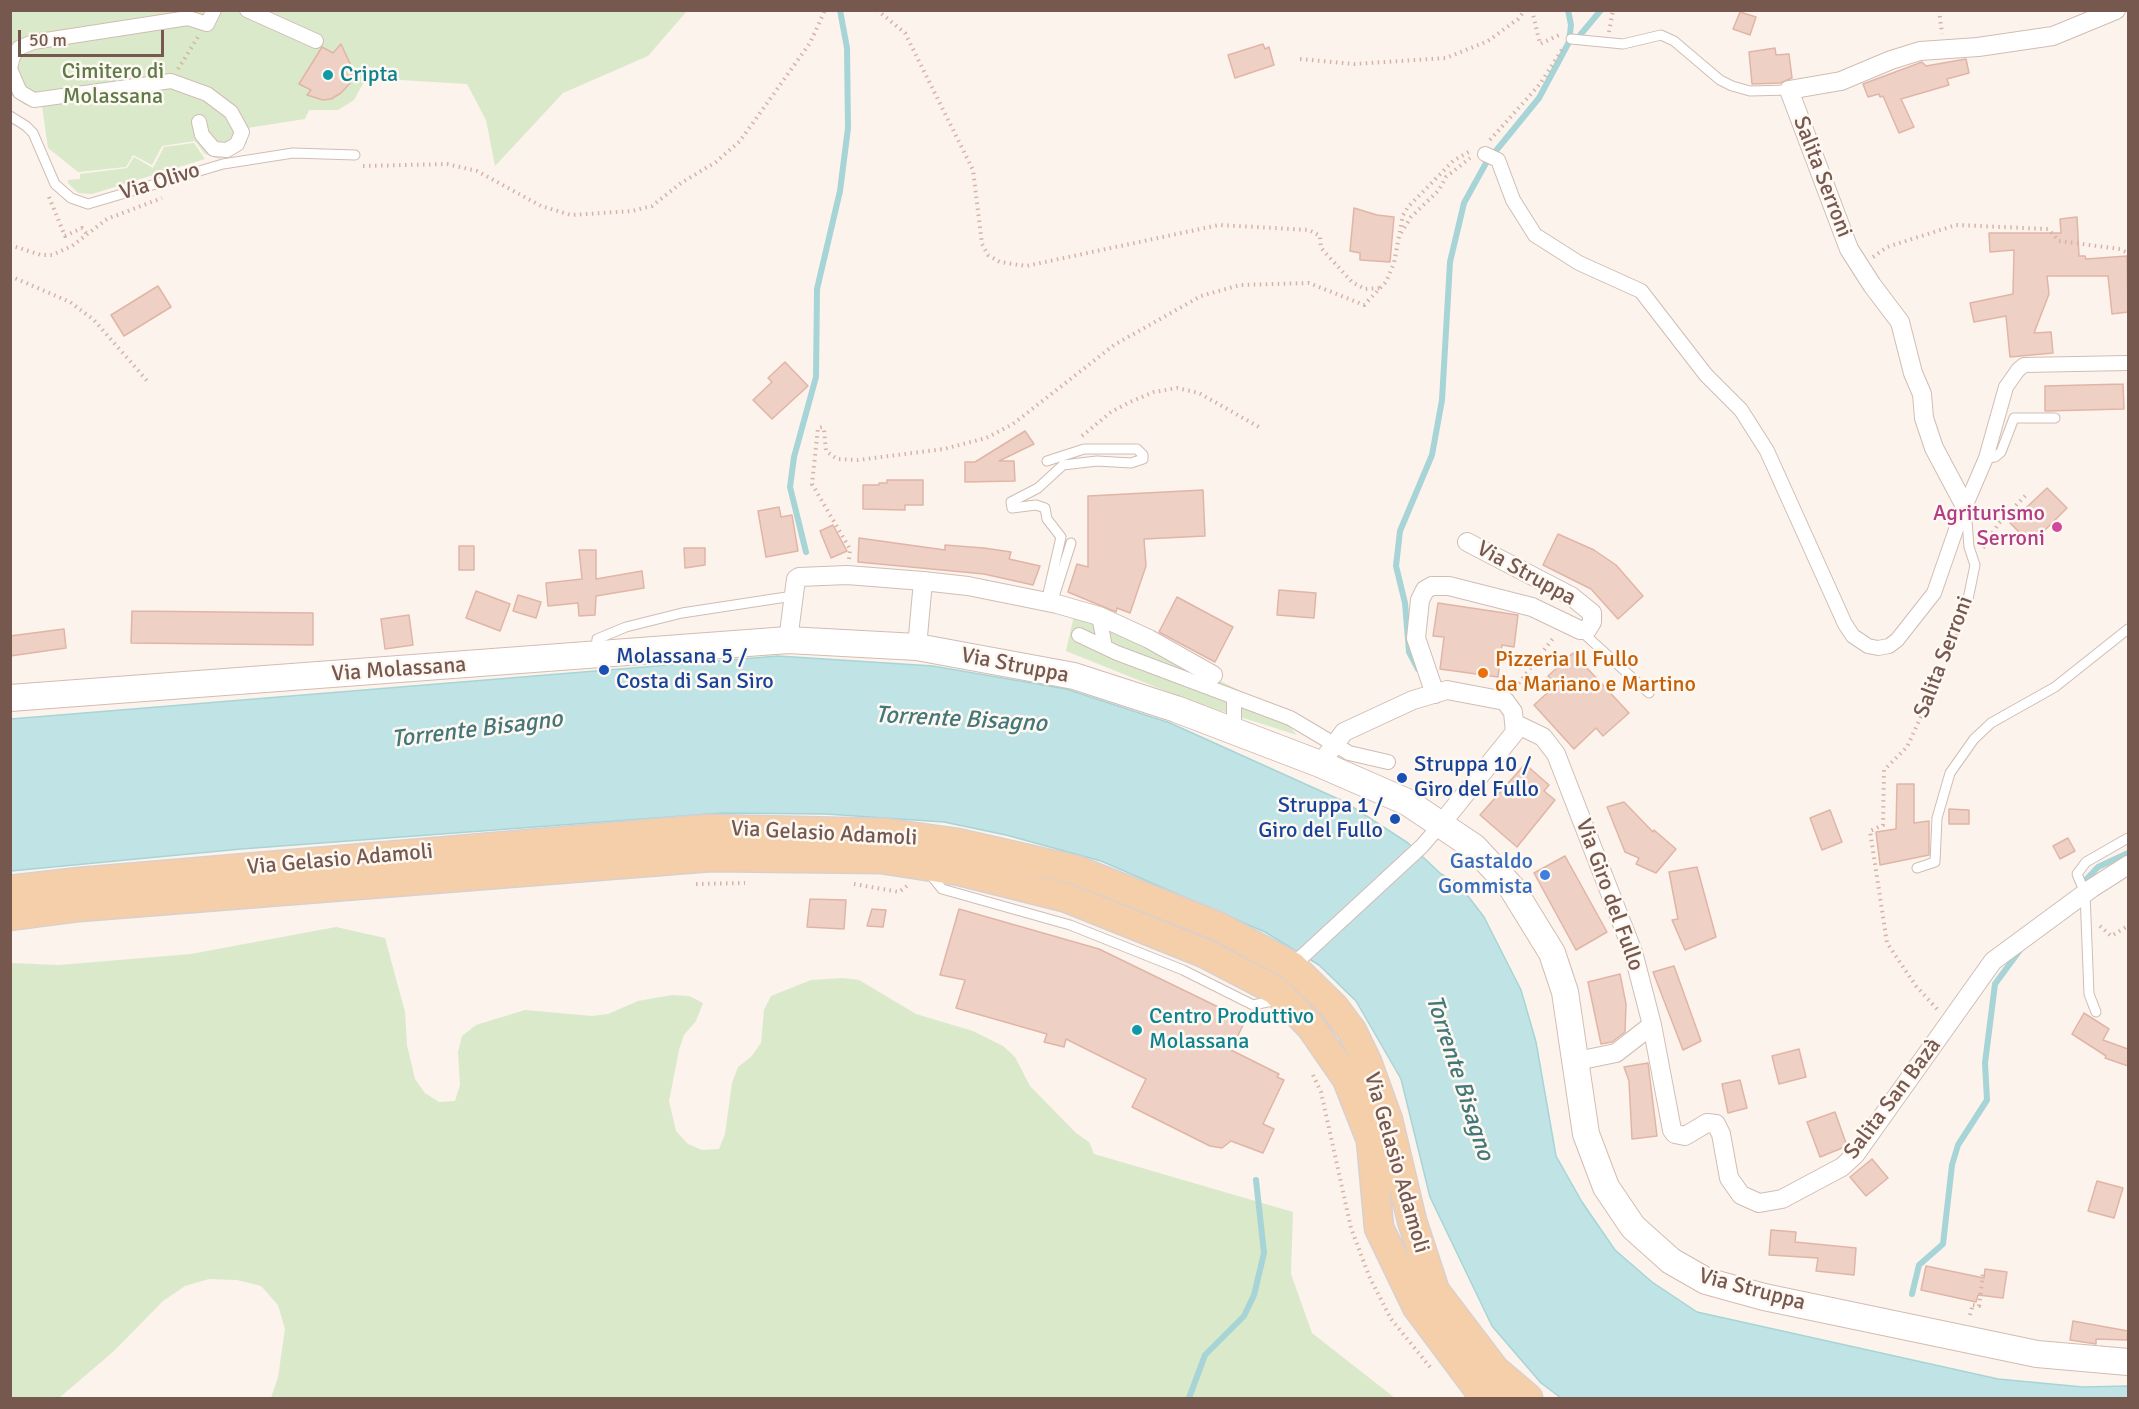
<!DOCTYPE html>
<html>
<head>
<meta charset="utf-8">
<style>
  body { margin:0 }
  #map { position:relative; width:2139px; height:1409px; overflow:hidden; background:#fcf3ec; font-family:Signika,sans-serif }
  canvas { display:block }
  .frame { position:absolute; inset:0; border:12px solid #76584f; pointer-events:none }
  .scale { position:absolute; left:18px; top:30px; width:146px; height:27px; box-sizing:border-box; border:3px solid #76584f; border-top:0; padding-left:8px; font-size:18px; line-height:21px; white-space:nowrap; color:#76584f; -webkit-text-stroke:4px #fef8f2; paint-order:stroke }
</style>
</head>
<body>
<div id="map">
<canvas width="2139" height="1409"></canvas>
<div class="frame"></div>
<div class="scale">50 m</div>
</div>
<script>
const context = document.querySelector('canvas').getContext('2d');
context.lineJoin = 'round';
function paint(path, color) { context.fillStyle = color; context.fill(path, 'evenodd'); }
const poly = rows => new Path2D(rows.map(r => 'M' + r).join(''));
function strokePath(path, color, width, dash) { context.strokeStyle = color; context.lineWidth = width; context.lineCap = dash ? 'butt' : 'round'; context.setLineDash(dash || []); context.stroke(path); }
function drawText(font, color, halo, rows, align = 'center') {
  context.font = font + ' Signika,sans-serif'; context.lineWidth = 5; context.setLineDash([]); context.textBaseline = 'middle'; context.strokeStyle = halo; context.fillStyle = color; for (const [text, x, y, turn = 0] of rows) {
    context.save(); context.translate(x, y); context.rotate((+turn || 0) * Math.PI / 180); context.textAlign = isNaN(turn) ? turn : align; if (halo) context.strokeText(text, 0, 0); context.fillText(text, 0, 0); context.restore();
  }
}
paint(poly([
  [11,11,687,11,648,56,563,93,495,166,486,120,467,84,366,78,354,100,338,110,309,110,305,119,247,128,247,143,219,159,205,154,195,141,162,146,152,165,133,155,126,167,78,172,48,148,42,106,25,105,11,95],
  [194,143,205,159,92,194,78,193,68,183,68,180,80,179,80,174,127,168,134,157,153,168,164,147],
  [1075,611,1270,705,1297,735,1193,702,1066,651],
  [336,927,385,938,405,1012,407,1045,415,1079,425,1093,439,1102,455,1101,460,1085,458,1052,462,1036,476,1025,525,1010,592,1016,608,1014,638,1001,672,995,689,996,703,1003,696,1021,684,1035,679,1050,669,1101,676,1131,688,1144,702,1150,719,1149,725,1134,732,1083,738,1067,751,1057,761,1043,764,1010,771,996,811,980,843,978,859,980,916,1014,973,1031,1003,1046,1015,1057,1030,1086,1076,1133,1089,1142,1094,1154,1293,1212,1291,1274,1312,1333,1395,1398,271,1398,278,1377,285,1329,278,1305,261,1286,237,1280,209,1279,185,1286,163,1301,114,1351,59,1398,11,1398,11,963,59,965,191,954]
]), '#dae9ca');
const water = poly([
  [778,656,933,666,1066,689,1170,723,1345,802,1408,843,1441,874,1458,883,1484,917,1521,990,1536,1042,1556,1156,1582,1202,1615,1250,1652,1282,1697,1312,1998,1379,2083,1387,2128,1386,2128,1398,1561,1398,1541,1383,1492,1326,1430,1197,1401,1079,1356,1001,1319,965,1265,932,1101,861,1006,835,944,822,826,814,722,813,241,849,11,871,11,719,778,656]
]);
paint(water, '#c0e4e5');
strokePath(water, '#a7d4d6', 1.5);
strokePath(poly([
  [1576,40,1601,10],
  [806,552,790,487,794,457,816,377,817,289,840,191,848,128,847,48,840,10],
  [1418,669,1409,652,1405,603,1396,566,1400,531,1432,455,1442,400,1450,262,1464,203,1486,163,1539,98,1569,42,1571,25,1568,10],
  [2080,886,2098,867,2128,853],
  [1912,1294,1919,1265,1943,1244,1952,1165,1958,1145,1987,1100,1985,1063,1995,984,2020,950],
  [1189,1398,1205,1355,1244,1316,1254,1295,1264,1253,1256,1180]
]), '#a7d4d6', 6);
const building = poly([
  [1740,12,1756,17,1750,35,1733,29,1740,12],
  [341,44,352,68,351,82,341,93,331,99,323,100,307,95,311,90,299,84,322,47,333,53,341,44],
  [1263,44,1265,49,1269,47,1274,65,1235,78,1228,55,1263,44],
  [1775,48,1776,55,1789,54,1792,78,1780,83,1752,84,1749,52,1775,48],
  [1966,59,1969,73,1947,79,1949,85,1901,99,1914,127,1899,133,1883,96,1880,97,1879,94,1868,97,1863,84,1922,62,1926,66,1966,59],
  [1354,208,1377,215,1394,217,1390,262,1360,260,1360,253,1350,251,1354,208],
  [2077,217,2079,256,2085,256,2086,259,2127,256,2128,312,2112,314,2108,276,2047,276,2049,294,2034,333,2051,332,2053,353,2010,357,2006,316,1974,322,1970,303,2013,294,2014,250,1990,252,1989,233,2061,233,2060,219,2077,217],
  [158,286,171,307,124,336,111,315,158,286],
  [785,362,808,386,772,419,753,400,772,382,768,378,785,362],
  [2123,384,2124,409,2045,411,2045,386,2123,384],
  [1025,431,1034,444,999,461,1014,461,1015,481,965,482,965,462,975,462,1025,431],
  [887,480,923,480,923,505,905,505,905,510,863,509,863,485,879,485,879,483,887,483,887,480],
  [2047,488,2067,508,2031,544,2010,523,2047,488],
  [1203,490,1205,536,1144,539,1146,566,1130,613,1117,608,1116,612,1068,592,1077,564,1088,567,1088,496,1203,490],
  [779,507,781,517,792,515,798,551,766,557,758,511,779,507],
  [833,525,847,551,831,558,820,531,833,525],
  [1558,534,1594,550,1616,565,1643,596,1618,619,1591,589,1543,565,1558,534],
  [859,538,945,550,945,545,984,548,1011,552,1009,559,1040,566,1033,585,984,574,858,562,859,538],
  [459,546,474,546,474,570,459,570,459,546],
  [684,548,705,548,705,565,685,568,684,548],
  [579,550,596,550,596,579,642,571,644,588,596,596,595,615,579,616,578,603,548,606,546,583,582,579,579,550],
  [1279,590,1316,593,1314,618,1277,615,1279,590],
  [476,591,510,604,500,631,466,618,476,591],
  [518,595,541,602,536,618,513,611,518,595],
  [1177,597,1233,627,1215,662,1159,632,1177,597],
  [1438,603,1518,615,1514,647,1502,645,1498,677,1440,669,1444,637,1433,636,1438,603],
  [132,611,313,613,313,645,131,643,132,611],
  [409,615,413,645,385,649,381,619,409,615],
  [64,629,66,648,10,656,10,636,64,629],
  [1573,653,1629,713,1603,736,1596,728,1574,749,1534,705,1556,685,1548,676,1573,653],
  [1525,764,1549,785,1544,791,1555,800,1517,847,1480,815,1525,764],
  [1897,784,1914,784,1914,823,1929,821,1929,855,1880,865,1876,832,1896,829,1897,784],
  [1624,802,1653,832,1654,830,1676,849,1656,873,1636,864,1639,858,1625,852,1607,807,1624,802],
  [1949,809,1969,810,1969,824,1949,824,1949,809],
  [1830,810,1842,842,1822,850,1810,818,1830,810],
  [2068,838,2075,851,2060,859,2053,846,2068,838],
  [1565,856,1607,932,1576,950,1534,873,1565,856],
  [1697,867,1716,937,1685,950,1672,920,1678,919,1669,872,1697,867],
  [810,899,846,900,844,929,807,927,810,899],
  [872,909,886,910,883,927,867,926,872,909],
  [959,909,1099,949,1243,1019,1241,1022,1244,1023,1231,1050,1279,1074,1277,1077,1284,1080,1263,1124,1274,1129,1263,1153,1231,1141,1222,1148,1210,1146,1132,1107,1146,1079,1066,1039,1064,1047,1044,1042,1047,1034,956,1008,965,980,940,975,959,909],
  [1674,966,1701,1041,1683,1050,1653,972,1674,966],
  [1620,974,1626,1004,1625,1032,1612,1042,1601,1044,1588,982,1620,974],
  [2084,1013,2109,1029,2103,1040,2128,1049,2128,1066,2105,1058,2106,1056,2072,1034,2084,1013],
  [1799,1049,1806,1077,1779,1084,1772,1056,1799,1049],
  [1648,1063,1657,1136,1632,1139,1629,1081,1624,1067,1648,1063],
  [1740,1080,1747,1108,1728,1113,1722,1084,1740,1080],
  [1835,1112,1847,1146,1820,1157,1807,1122,1835,1112],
  [1872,1159,1888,1178,1866,1196,1850,1177,1872,1159],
  [2097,1181,2123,1188,2114,1218,2088,1211,2097,1181],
  [1771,1230,1796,1232,1795,1242,1856,1248,1854,1275,1816,1271,1818,1258,1769,1255,1771,1230],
  [1926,1266,1984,1278,1985,1269,2007,1272,2003,1298,1978,1295,1976,1302,1921,1290,1926,1266],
  [2073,1321,2128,1331,2127,1340,2096,1339,2096,1344,2070,1340,2073,1321]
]);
paint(building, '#efd0c5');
strokePath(building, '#e1b5a6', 1.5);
const service = poly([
  [1571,39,1623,44,1661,35,1674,41,1720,80,1732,86,1750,91,1789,90],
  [10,116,26,126,33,133,55,184,71,198,88,204,223,164,293,153,355,155],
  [1986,458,1995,457,2001,452,2014,418,2055,418],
  [1966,508,1969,547,1975,565,1967,604],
  [1046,602,1061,537,1047,519,1045,508,1036,505,1012,508,1011,502,1038,488,1063,465,1097,461,1131,463,1143,459,1143,455,1137,449,1084,449,1047,461],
  [1052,603,1071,543],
  [1582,632,1649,693],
  [596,651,597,639,626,627,682,613,793,596],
  [1917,868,1935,862,1937,818,1950,773,1974,739,1991,723,2055,687,2128,629],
  [930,874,942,889,1070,925,1183,970,1253,1005,1277,1000],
  [2096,1012,2089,994,2085,893,2077,874,2086,862,2128,838]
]);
const pedestrian = poly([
  [247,10,316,41],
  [10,68,13,56,19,48,33,42,188,18,207,24,214,10],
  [10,69,20,92,34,100,171,81,207,94,231,112,242,132,237,144,227,150,214,149,202,135,199,122],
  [1485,154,1498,160,1513,200,1535,235,1579,263,1641,291,1706,375,1741,410,1767,451,1845,624,1853,636,1868,646,1878,648,1889,646,1897,640,1934,593,1959,521,1986,458,2006,387,2018,370,2024,365,2128,363],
  [1099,616,1105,647],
  [1079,635,1117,653,1290,718,1349,753,1388,762],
  [1234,731,1234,698],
  [1292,966,1422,846,1441,824]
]);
const minor = poly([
  [1966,508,1934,448,1924,418,1922,394,1913,373,1900,322,1872,285,1849,249,1789,90,1841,81,1891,60,1920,51,1978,47,2053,36,2116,10],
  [788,640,796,579,799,577,847,575,923,581,968,586,1057,604,1099,616,1149,639,1213,675],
  [917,647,923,581],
  [1435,694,1416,638,1420,600,1425,590,1432,586,1449,586,1532,607,1580,630,1587,630,1592,622,1592,613,1571,596,1467,542],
  [1516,724,1543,737,1556,754,1633,952,1652,1025,1616,1053,1577,1061],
  [1320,764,1344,732,1413,700,1447,690,1505,701,1513,712,1515,732,1441,824],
  [1652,1025,1672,1130,1675,1134,1685,1136,1707,1123,1716,1124,1721,1134,1729,1178,1741,1195,1759,1203,1782,1199,1842,1167,1855,1155,1993,961,2092,888,2128,865]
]);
const secondary = poly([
  [10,698,788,640,917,647,1074,676,1176,709,1320,764,1407,802,1474,847,1512,888,1552,953,1565,992,1586,1134,1606,1187,1633,1227,1671,1261,1706,1281,1764,1297,2037,1354,2128,1362]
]);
const primary = poly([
  [10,890,80,882,708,829,886,833,958,843,1076,870,1217,926,1292,966,1334,1007,1352,1031,1367,1062,1388,1120,1412,1221,1435,1291,1495,1370,1528,1398],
  [10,916,79,907,711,857,881,859,959,871,1067,898,1204,953,1275,990,1311,1027,1347,1079,1371,1140,1379,1228,1417,1307,1476,1386,1491,1398]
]);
strokePath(service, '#d0bdb4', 11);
strokePath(pedestrian, '#d0bdb4', 16);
strokePath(minor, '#d0bdb4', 20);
strokePath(secondary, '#d3bcb1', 28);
strokePath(primary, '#d9d0ce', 31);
strokePath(poly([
  [877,10,905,33,973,170,982,244,988,255,1000,262,1026,266,1219,225,1309,230,1320,236,1321,248,1352,282,1365,289,1382,288],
  [1532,10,1540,44,1559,35],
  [1939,10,1942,34],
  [1609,32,1613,10],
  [1300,59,1354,64,1446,58,1488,41,1518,19,1525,10],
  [178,69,198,37],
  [1490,140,1540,84,1563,48],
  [363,166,447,164,477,171,541,206,571,215,632,211,652,206,681,183,716,162,740,141,810,43,825,10],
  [49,197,65,236,82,228,86,233],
  [1401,233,1411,217,1439,190,1446,177,1470,158],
  [10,245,41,255,52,255,72,246,107,219,162,198],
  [1873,257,1887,247,1956,225,2048,229,2059,241,2120,249,2128,253],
  [10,276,70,302,94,320,149,383],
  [1082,436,1111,412,1130,402,1154,392,1177,388,1199,393,1259,427],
  [1983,548,1999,523,2026,495],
  [849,559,850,549,812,484,818,428,822,427,824,430,826,451,837,459,858,460,944,449,986,438,1013,424,1114,345,1201,296,1240,285,1309,283,1364,305,1386,282,1394,263,1403,215,1408,207,1453,161,1470,151],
  [1515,688,1554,637],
  [696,884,745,883],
  [854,884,899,892,907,886],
  [2100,926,2111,936,2128,926],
  [1937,1009,1916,986,1887,943,1870,831,1883,825,1884,770,1907,747,1948,658,1963,616],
  [1313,1075,1321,1092,1351,1228,1369,1276,1391,1319,1430,1367],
  [1973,1305,1979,1306,1983,1274],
  [1970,1315,1973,1304]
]), '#d5b3a7', 4, [1.5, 4.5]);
strokePath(service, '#fff', 9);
strokePath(pedestrian, '#fff', 14);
strokePath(minor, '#fff', 18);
strokePath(secondary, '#fff', 26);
strokePath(primary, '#f5cfa9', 28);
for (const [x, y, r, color] of [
  [328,75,6,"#0f9aa8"],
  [2057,527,6,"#d1479c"],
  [604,670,6,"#1a4fb4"],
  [1483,673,6,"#e8710a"],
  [1402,778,6,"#1a4fb4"],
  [1395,819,6,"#1a4fb4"],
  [1545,875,6,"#3f7fe0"],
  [1137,1030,6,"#0f9aa8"]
]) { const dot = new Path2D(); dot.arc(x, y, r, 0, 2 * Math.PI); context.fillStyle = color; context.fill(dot); strokePath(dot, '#fef8f2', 2); }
drawText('22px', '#5d7a48', '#fef8f2', [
  ["Cimitero di",113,72],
  ["Molassana",113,97]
]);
drawText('22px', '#0d838f', '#fef8f2', [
  ["Cripta",340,75],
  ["Centro Produttivo",1149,1017],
  ["Molassana",1149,1042]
], 'left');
drawText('22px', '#76584f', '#fef8f2', [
  ["Salita Serroni",1822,177,69],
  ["Via Olivo",160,182,-17],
  ["Via Struppa",1526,574,29],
  ["Salita Serroni",1944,657,-69],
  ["Via Struppa",1015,666,11],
  ["Via Molassana",399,670,-4],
  ["Via Gelasio Adamoli",824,834,3],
  ["Via Gelasio Adamoli",340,860,-5],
  ["Via Giro del Fullo",1609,895,70],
  ["Salita San Bazà",1893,1099,-53],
  ["Via Gelasio Adamoli",1396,1163,74],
  ["Via Struppa",1752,1290,15]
]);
drawText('22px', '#b23c85', '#fef8f2', [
  ["Agriturismo",2045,514],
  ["Serroni",2045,539]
], 'right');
drawText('22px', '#164399', '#fef8f2', [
  ["Molassana 5 /",616,657],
  ["Costa di San Siro",616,682],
  ["Struppa 10 /",1414,765],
  ["Giro del Fullo",1414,790],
  ["Struppa 1 /",1383,806,"right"],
  ["Giro del Fullo",1383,831,"right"]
], 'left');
drawText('22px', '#c56008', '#fef8f2', [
  ["Pizzeria Il Fullo",1495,660],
  ["da Mariano e Martino",1495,685]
], 'left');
drawText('22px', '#366cbe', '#fef8f2', [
  ["Gastaldo",1533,862],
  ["Gommista",1533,887]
], 'right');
drawText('italic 24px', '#437779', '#fef8f2', [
  ["Torrente Bisagno",961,720,3],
  ["Torrente Bisagno",477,730,-7],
  ["Torrente Bisagno",1459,1078,72]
]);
</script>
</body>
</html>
